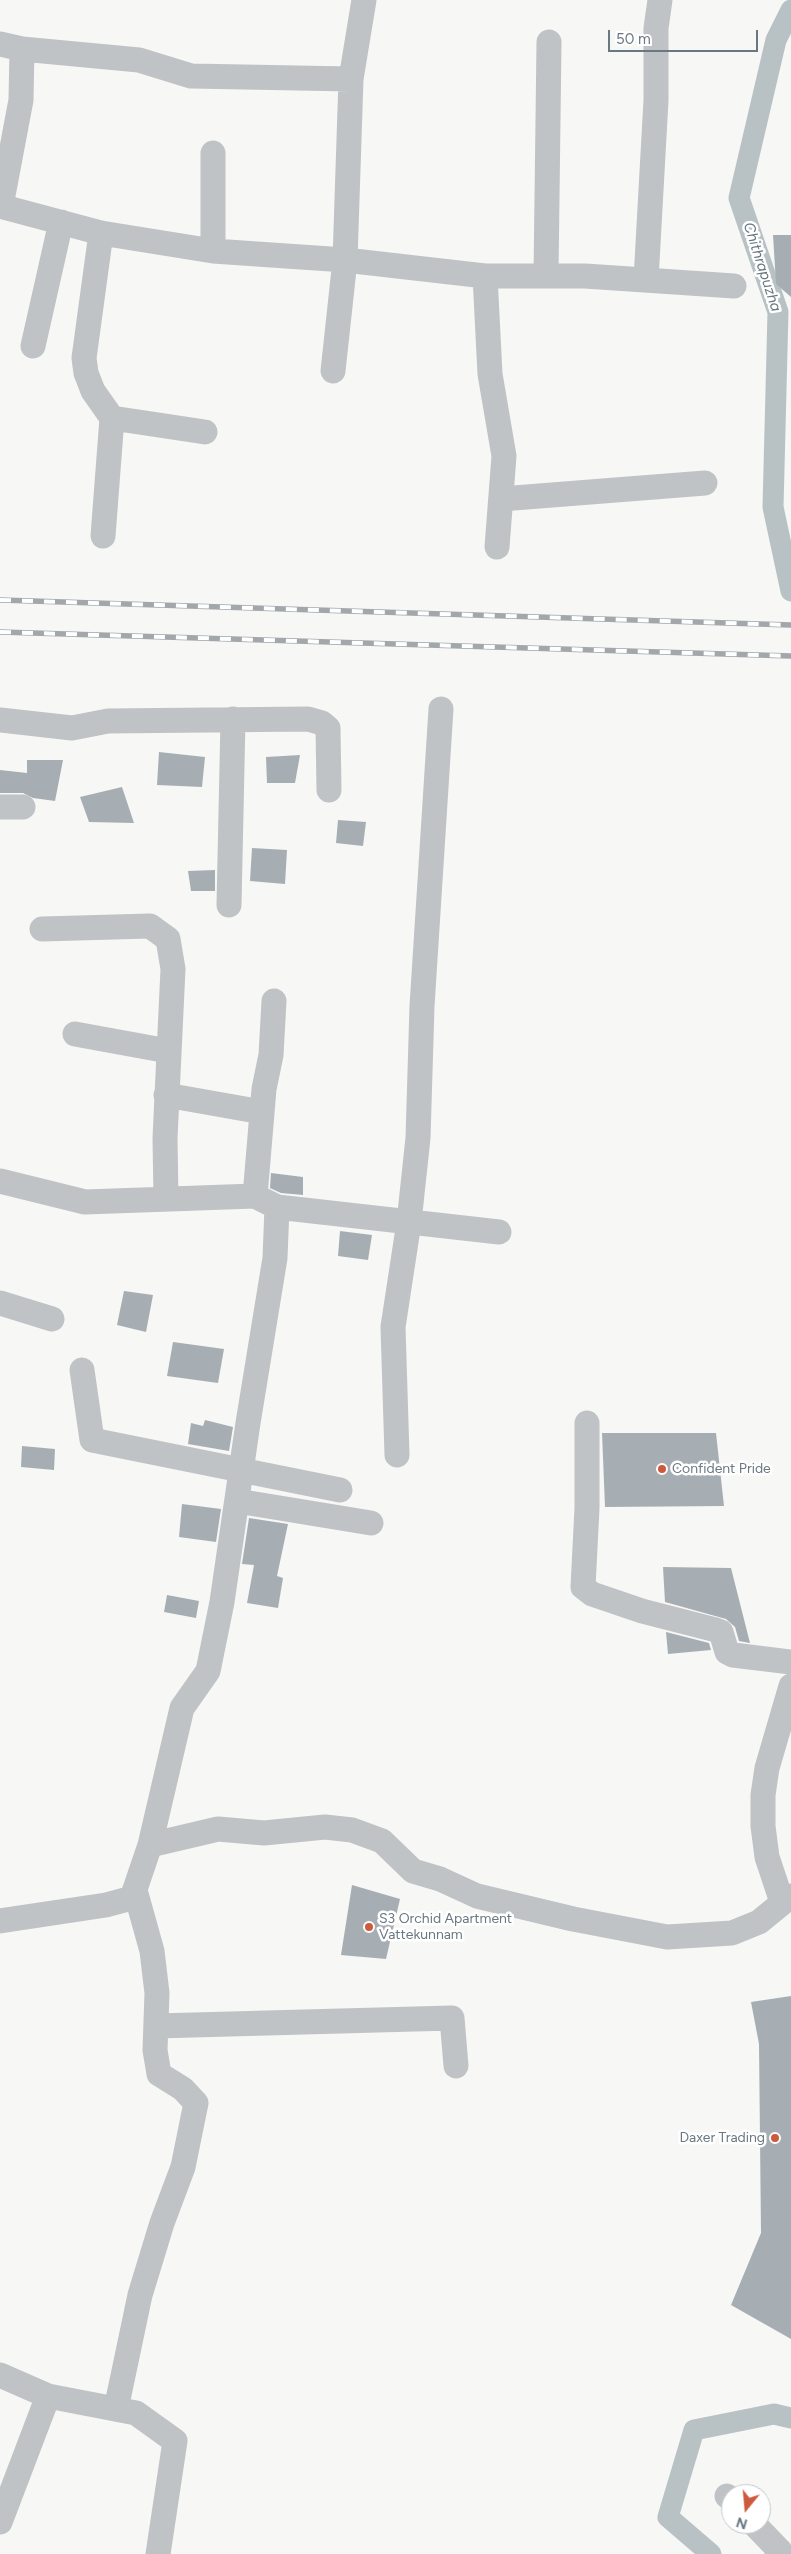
<!DOCTYPE html>
<html>
<head>
<meta charset="utf-8">
<style>
  body { margin:0 }
  #map { position:relative; width:791px; height:2554px; overflow:hidden; background:#f7f7f5; font-family:Figtree,sans-serif }
  canvas { display:block }
  .north { position:absolute; left:721px; top:2484px; width:50px; height:50px; box-sizing:border-box; background:#fff; border:1px solid #c3c9cd; border-radius:50%; rotate:197deg; font-size:14px; font-weight:700; line-height:20px; text-align:center; color:#6a7882 }
  .north::after { content:''; display:block; margin:auto; width:18px; height:22px; background:#ce5a3e; clip-path:polygon(50% 0,100% 100%,50% 72%,0 100%) }
  .scale { position:absolute; left:608px; top:30px; width:150px; height:22px; box-sizing:border-box; border:2px solid #6a7882; border-top:0; padding-left:6px; font-size:15px; line-height:18px; white-space:nowrap; color:#6a7882; -webkit-text-stroke:4px #fff; paint-order:stroke }
</style>
</head>
<body>
<div id="map">
<canvas width="791" height="2554"></canvas>
<div class="north">N</div>
<div class="scale">50 m</div>
</div>
<script>
const context = document.querySelector('canvas').getContext('2d');
context.lineJoin = 'round';
const poly = rows => new Path2D(rows.map(r => 'M' + r).join(''));
function strokePath(path, color, width, dash) { context.strokeStyle = color; context.lineWidth = width; context.lineCap = dash ? 'butt' : 'round'; context.setLineDash(dash || []); context.stroke(path); }
function paint(path, color) { context.fillStyle = color; context.fill(path, 'evenodd'); }
function drawText(font, color, halo, rows, align = 'center') {
  context.font = font + ' Figtree,sans-serif'; context.lineWidth = 5; context.setLineDash([]); context.textBaseline = 'middle'; context.strokeStyle = halo; context.fillStyle = color; for (const [text, x, y, turn = 0] of rows) {
    context.save(); context.translate(x, y); context.rotate((+turn || 0) * Math.PI / 180); context.textAlign = isNaN(turn) ? turn : align; if (halo) context.strokeText(text, 0, 0); context.fillText(text, 0, 0); context.restore();
  }
}
strokePath(poly([
  [791,10,776,40,739,198,778,312,773,507,791,591],
  [711,2554,668,2517,694,2430,774,2414,791,2418]
]), '#b8c2c5', 21);
paint(poly([
  [773,235,791,235,791,297,776,284],
  [159,752,205,757,202,787,157,785],
  [300,755,295,783,267,783,266,757],
  [27,760,63,760,55,801,33,798,23,793,0,793,0,770,27,773],
  [122,787,134,823,89,822,80,797],
  [338,820,366,822,363,846,336,843],
  [252,848,287,850,285,884,250,881],
  [215,870,215,891,191,891,188,871],
  [271,1173,303,1177,303,1195,281,1193,270,1188],
  [340,1231,372,1235,368,1260,338,1256],
  [124,1291,153,1295,146,1332,117,1325],
  [173,1342,224,1349,218,1383,167,1376],
  [205,1420,233,1427,229,1451,188,1444,191,1423,203,1426],
  [602,1433,716,1433,724,1506,605,1507],
  [22,1446,55,1449,54,1470,21,1467],
  [182,1504,221,1509,216,1542,179,1537],
  [249,1518,288,1524,277,1576,283,1578,278,1608,247,1603,254,1565,242,1564],
  [663,1567,731,1568,750,1643,739,1641,735,1627,726,1619,665,1602],
  [167,1595,199,1601,196,1618,164,1612],
  [666,1632,709,1643,711,1650,668,1654],
  [352,1885,400,1899,386,1959,341,1955],
  [791,1996,791,2339,731,2305,761,2233,759,2044,751,2002]
]), '#a7aeb3');
strokePath(poly([
  [0,44,22,49,139,60,191,76,351,79],
  [0,206,101,233,213,251,345,260,485,276,585,276,734,286],
  [1,206,21,100,22,49],
  [101,233,84,358,86,373,93,391,112,418,205,432],
  [213,251,213,153],
  [546,275,549,42],
  [485,276,490,374,504,456,497,547],
  [646,280,656,100,656,28,660,0],
  [33,346,61,222],
  [333,371,345,260,351,79,364,0],
  [501,499,705,483],
  [103,536,112,418],
  [0,720,72,728,108,721,308,719,322,723,328,728,329,790],
  [0,807,23,807],
  [229,905,233,719],
  [42,929,150,926,168,939,173,969,165,1138,166,1199],
  [75,1034,168,1051],
  [166,1095,262,1112],
  [0,1181,85,1202,255,1196,277,1207,275,1258,248,1423,222,1602,208,1671,182,1708,150,1845],
  [255,1196,264,1089,271,1055,274,1001],
  [277,1207,499,1232],
  [0,1303,52,1319],
  [82,1370,92,1440,340,1490],
  [587,1423,587,1508,583,1587,592,1594,642,1611,716,1630,721,1632,727,1652,733,1655,791,1662],
  [397,1455,393,1327,409,1222,418,1138,422,1006,441,709],
  [237,1501,371,1523],
  [782,1902,767,1857,763,1826,763,1795,767,1768,791,1686],
  [0,1921,106,1905,132,1898,150,1845,218,1829,264,1833,325,1827,352,1830,382,1841,413,1871,440,1879,477,1896,573,1919,667,1937,732,1933,759,1922,791,1896],
  [156,2026,452,2018,456,2066],
  [0,2375,48,2396,136,2413,175,2441,158,2554],
  [116,2409,140,2295,162,2223,183,2167,196,2103,183,2089,159,2074,155,2050,157,1993,152,1951,135,1890],
  [727,2496,731,2499],
  [0,2522,48,2396],
  [754,2524,780,2551,777,2554]
]), '#bfc3c6', 25);
const rail = poly([
  [0,600,791,625],
  [0,632,791,656]
]);
strokePath(rail, '#a1a7ab', 5.5);
strokePath(rail, '#fff', 4, [11]);
for (const [x, y, r, color] of [
  [662,1469,5,"#ce5a3e"],
  [369,1927,5,"#ce5a3e"],
  [775,2138,5,"#ce5a3e"]
]) { const dot = new Path2D(); dot.arc(x, y, r, 0, 2 * Math.PI); context.fillStyle = color; context.fill(dot); strokePath(dot, '#fff', 2); }
drawText('14px', '#6a7882', '#fff', [
  ["Confident Pride",672,1469],
  ["S3 Orchid Apartment",379,1919],
  ["Vattekunnam",379,1935],
  ["Daxer Trading",765,2138,"right"]
], 'left');
drawText('italic 15px', '#66787e', '#fff', [
  ["Chithrapuzha",762,267,72]
]);
</script>
</body>
</html>
